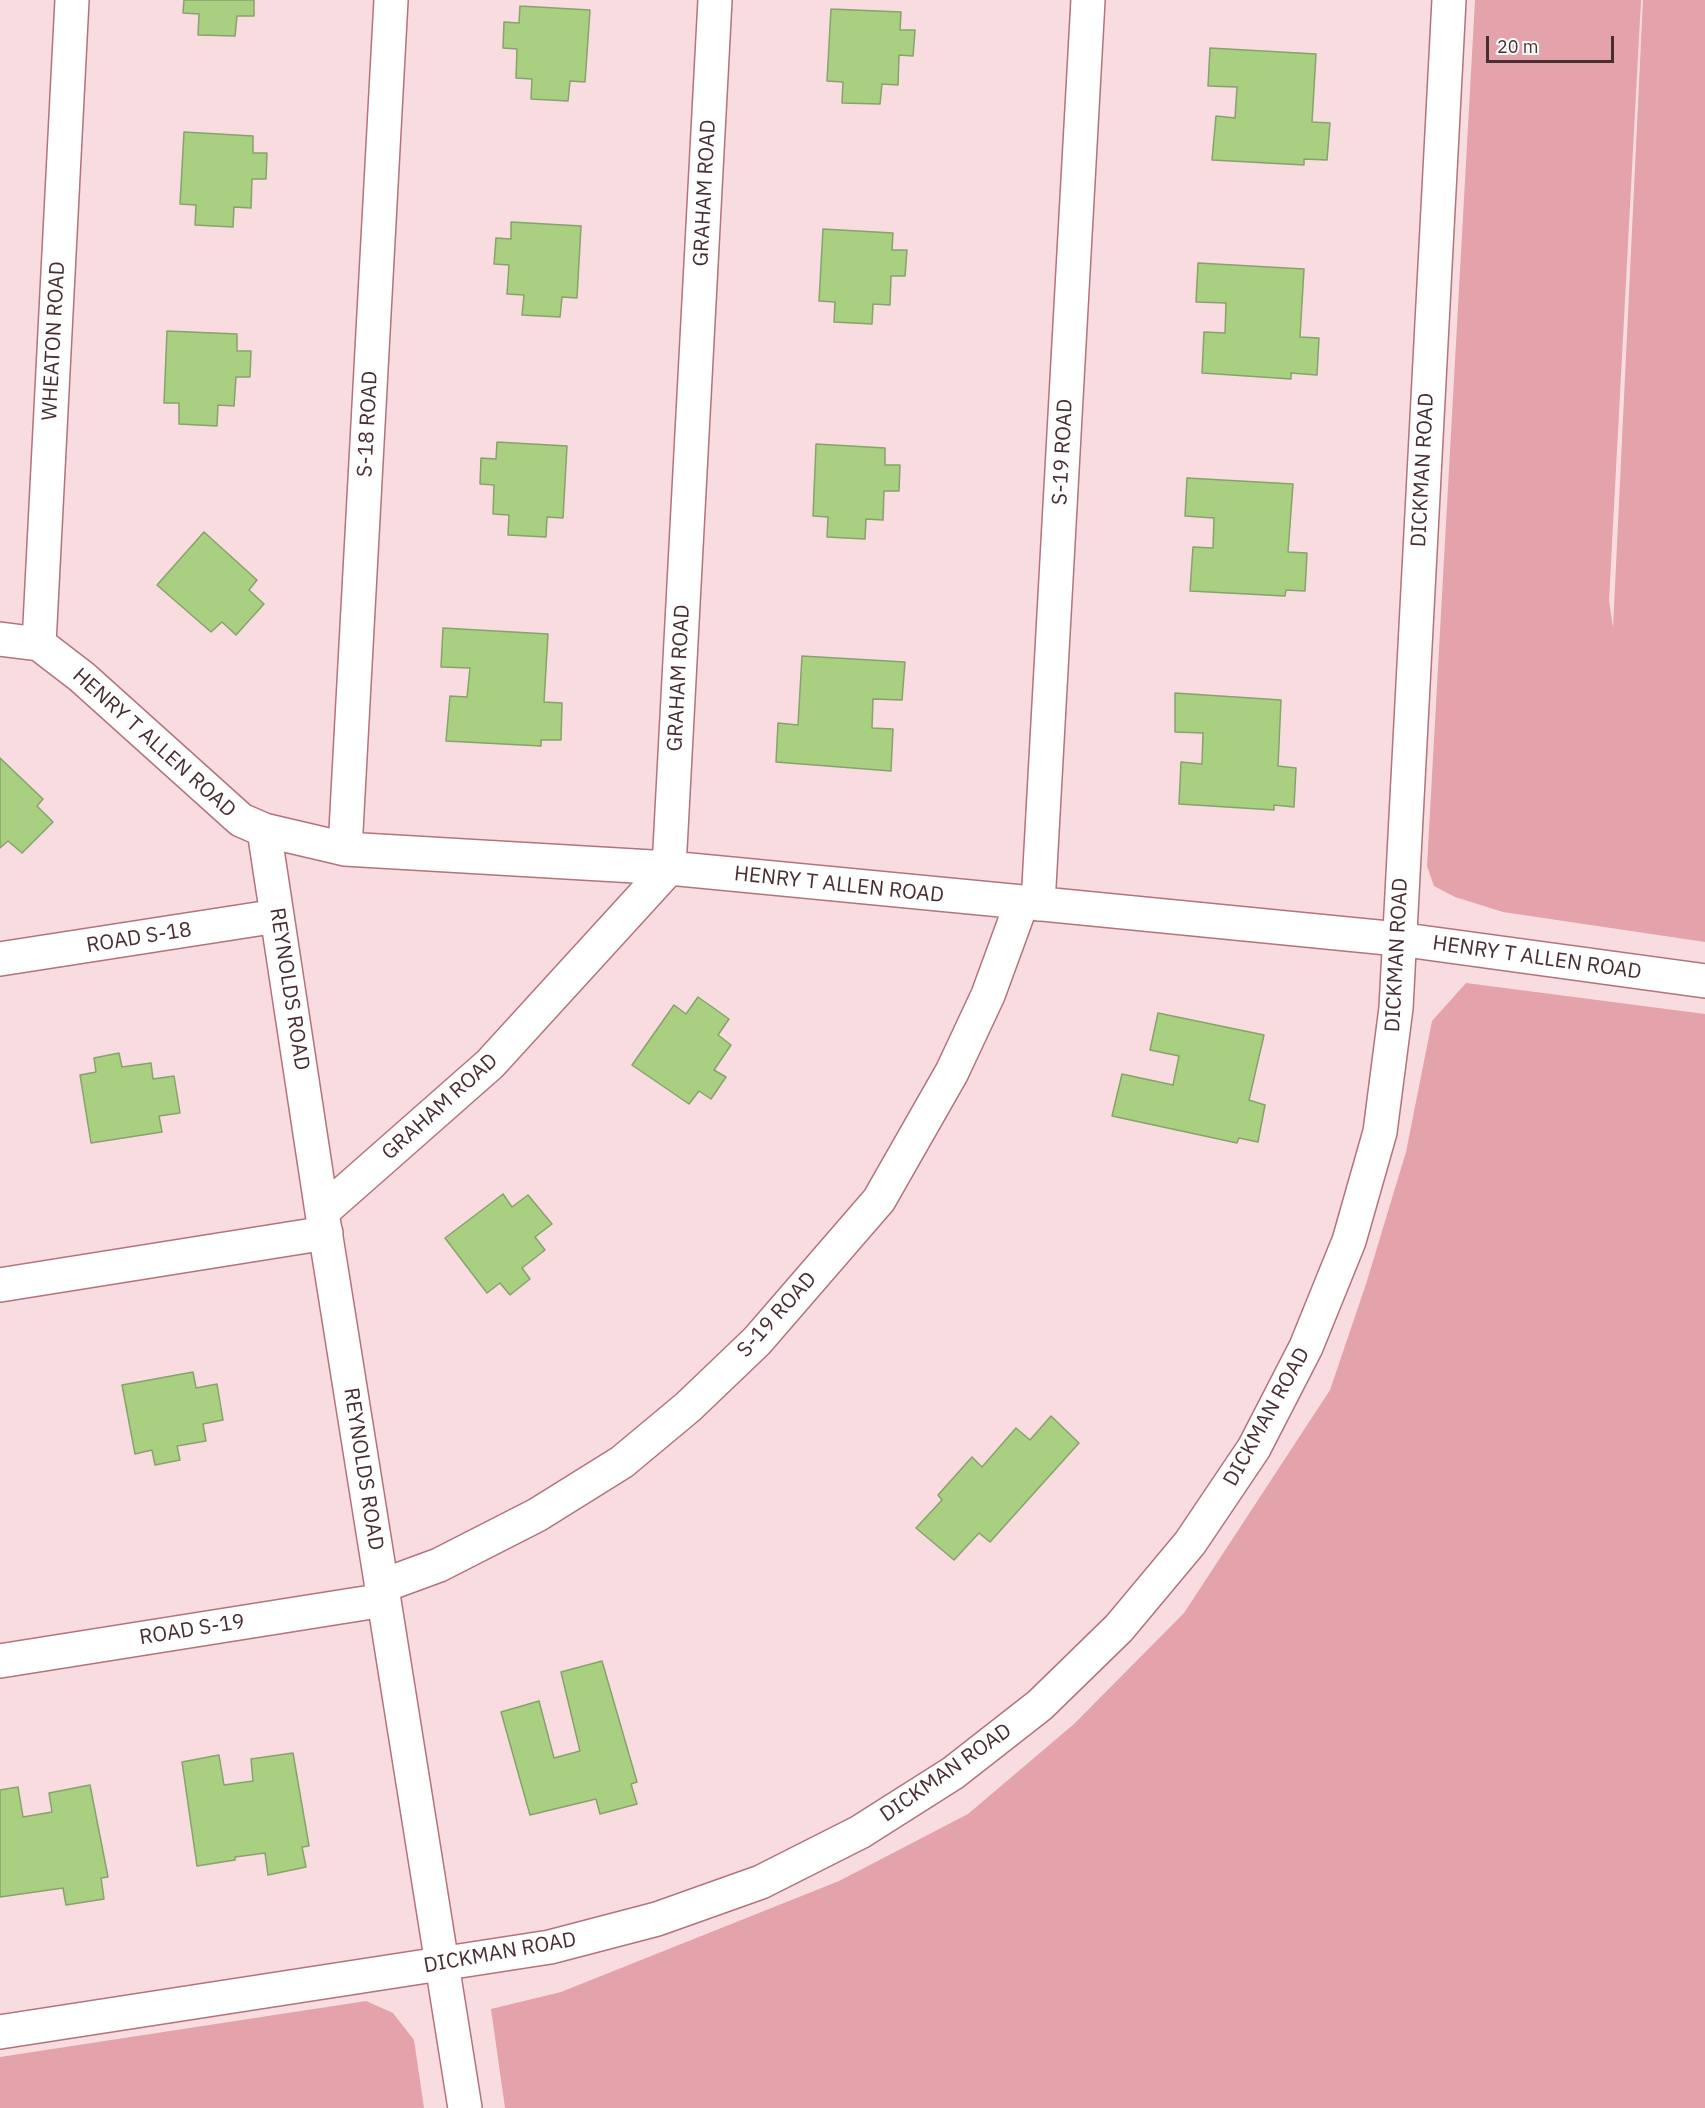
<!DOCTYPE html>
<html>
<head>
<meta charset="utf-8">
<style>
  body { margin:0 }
  #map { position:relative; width:1705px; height:2108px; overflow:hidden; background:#f9dcdf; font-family:"IBM Plex Sans",sans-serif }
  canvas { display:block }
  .scale { position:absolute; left:1486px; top:36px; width:128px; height:27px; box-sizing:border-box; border:3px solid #482d31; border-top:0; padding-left:8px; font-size:18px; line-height:21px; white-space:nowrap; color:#482d31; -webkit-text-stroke:4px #fff; paint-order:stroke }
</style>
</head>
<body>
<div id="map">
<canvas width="1705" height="2108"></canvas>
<div class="scale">20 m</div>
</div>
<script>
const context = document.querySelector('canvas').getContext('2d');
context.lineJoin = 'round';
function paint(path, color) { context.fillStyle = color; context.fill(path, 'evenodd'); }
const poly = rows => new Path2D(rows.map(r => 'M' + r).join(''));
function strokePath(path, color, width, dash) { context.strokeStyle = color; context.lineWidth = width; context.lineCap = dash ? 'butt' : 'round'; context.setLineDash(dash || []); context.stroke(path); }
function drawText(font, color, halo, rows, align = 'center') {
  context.font = font + ' "IBM Plex Sans",sans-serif'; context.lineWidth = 5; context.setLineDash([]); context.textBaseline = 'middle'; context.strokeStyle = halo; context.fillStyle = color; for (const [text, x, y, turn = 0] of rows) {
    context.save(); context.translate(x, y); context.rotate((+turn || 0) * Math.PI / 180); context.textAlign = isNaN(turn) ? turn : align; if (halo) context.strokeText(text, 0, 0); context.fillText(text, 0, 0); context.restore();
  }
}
paint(poly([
  [1475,0,1641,0,1609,600,1613,628,1643,0,1705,0,1705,942,1503,912,1455,897,1434,886,1427,866],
  [1466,983,1705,1014,1705,2108,505,2108,491,2009,561,1992,839,1881,968,1814,1074,1724,1184,1613,1330,1390,1366,1284,1406,1152,1432,1021],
  [366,2001,393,2013,414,2040,424,2108,0,2108,0,2057]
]), '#e4a2ab');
const building = poly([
  [184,0,254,0,254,16,237,16,235,36,198,35,199,14,183,13,184,0],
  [520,6,590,10,585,82,570,81,568,101,531,99,532,79,516,78,517,49,503,48,504,22,519,23,520,6],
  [831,9,901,12,900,30,915,30,913,56,899,55,898,85,882,84,880,104,842,103,843,82,827,81,831,9],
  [1210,48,1316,54,1312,122,1330,123,1327,160,1304,159,1304,165,1212,160,1216,116,1235,118,1237,87,1208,86,1210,48],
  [184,132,253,136,253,153,267,153,266,179,252,179,251,208,234,207,233,227,195,225,196,205,180,204,184,132],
  [511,222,581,226,577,298,562,297,560,317,522,315,524,295,507,294,509,265,494,264,496,238,511,239,511,222],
  [823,229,893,233,892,250,907,250,905,276,891,276,890,305,873,304,872,324,834,322,835,302,819,301,823,229],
  [1198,263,1304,269,1300,337,1319,338,1317,375,1291,373,1291,379,1202,373,1204,332,1225,333,1226,303,1196,302,1198,263],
  [167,331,237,334,237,351,251,351,250,377,236,377,234,406,218,405,217,426,179,424,179,403,164,403,167,331],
  [497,442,567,446,563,518,547,517,546,537,508,535,509,515,493,514,494,485,480,484,481,458,496,459,497,442],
  [816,444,885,448,885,465,900,465,899,491,884,491,883,520,866,519,865,539,827,537,828,517,813,516,816,444],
  [1187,478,1293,484,1288,552,1307,553,1305,591,1286,590,1285,596,1190,591,1193,547,1213,548,1214,518,1185,516,1187,478],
  [204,532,257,580,249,590,264,604,236,635,222,622,211,632,157,585,204,532],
  [443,628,548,634,544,702,562,703,561,740,541,740,541,746,446,741,450,696,467,697,470,668,441,667,443,628],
  [802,656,905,662,902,700,873,699,872,728,893,729,891,771,776,762,778,723,798,725,802,656],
  [1175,693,1281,700,1278,766,1296,768,1294,807,1274,805,1274,810,1179,804,1181,762,1202,764,1203,733,1175,732,1175,693],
  [0,758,43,799,37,806,53,822,22,853,8,841,0,848,0,758],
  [698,997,729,1019,718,1035,731,1045,714,1070,726,1077,711,1099,699,1091,689,1104,632,1065,674,1005,686,1014,698,997],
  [1158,1013,1264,1035,1249,1100,1265,1105,1258,1142,1239,1138,1237,1143,1112,1116,1122,1074,1173,1085,1179,1056,1150,1050,1158,1013],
  [119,1053,122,1067,151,1063,153,1079,174,1076,180,1113,159,1116,162,1132,91,1143,80,1075,96,1072,94,1058,119,1053],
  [503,1194,512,1207,528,1195,552,1224,535,1237,545,1250,522,1268,530,1279,510,1295,500,1283,487,1293,445,1238,503,1194],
  [193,1372,196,1388,217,1384,223,1420,203,1424,206,1441,177,1446,180,1460,155,1465,152,1450,135,1454,122,1385,193,1372],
  [1051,1416,1079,1443,990,1542,979,1533,954,1560,916,1528,942,1500,938,1495,972,1457,982,1467,1016,1428,1030,1440,1051,1416],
  [602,1661,637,1782,631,1784,637,1804,600,1814,596,1799,530,1815,501,1712,539,1701,554,1758,580,1751,561,1672,602,1661],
  [293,1753,309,1846,302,1847,306,1867,268,1875,265,1853,235,1857,235,1860,197,1866,182,1762,219,1755,224,1785,253,1781,251,1759,293,1753],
  [90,1785,108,1877,101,1878,104,1899,66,1905,63,1888,0,1897,0,1790,18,1787,23,1817,52,1812,49,1793,90,1785]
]);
paint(building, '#a8d080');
strokePath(building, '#87a26c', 1.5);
const minor = poly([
  [0,639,39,644],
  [39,644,82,677,241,820,264,830,345,849,669,868,1022,902,1398,939,1705,981],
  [39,644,72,0],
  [264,830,322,1212,465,2108],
  [345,849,391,0],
  [1038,904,1088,0],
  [0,959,277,916],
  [322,1212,490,1064,669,868,715,0],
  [0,1285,326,1233],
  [382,1586,439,1565,537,1515,622,1462,688,1407,757,1341,879,1200,952,1072,988,995,1022,902],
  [0,1661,384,1600],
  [0,2032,550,1947,657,1919,761,1882,860,1832,953,1773,1040,1705,1119,1628,1190,1543,1254,1448,1306,1347,1349,1241,1380,1132,1396,1008,1449,0]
]);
strokePath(minor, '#b3737c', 36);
strokePath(minor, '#fff', 33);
drawText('21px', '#482d31', '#fff', [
  ["GRAHAM ROAD",705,193,-87],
  ["WHEATON ROAD",54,341,-87],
  ["S-18 ROAD",368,424,-87],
  ["S-19 ROAD",1063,452,-87],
  ["DICKMAN ROAD",1423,470,-87],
  ["GRAHAM ROAD",679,678,-87],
  ["HENRY T ALLEN ROAD",154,743,42],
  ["HENRY T ALLEN ROAD",839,885,6],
  ["ROAD S-18",139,938,-9],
  ["DICKMAN ROAD",1397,955,-87],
  ["HENRY T ALLEN ROAD",1537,958,8],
  ["REYNOLDS ROAD",289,989,81],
  ["GRAHAM ROAD",440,1107,-42],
  ["S-19 ROAD",777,1315,-48],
  ["DICKMAN ROAD",1267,1417,-61],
  ["REYNOLDS ROAD",363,1469,81],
  ["ROAD S-19",192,1630,-9],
  ["DICKMAN ROAD",946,1773,-35],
  ["DICKMAN ROAD",500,1953,-10]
]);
</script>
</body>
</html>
